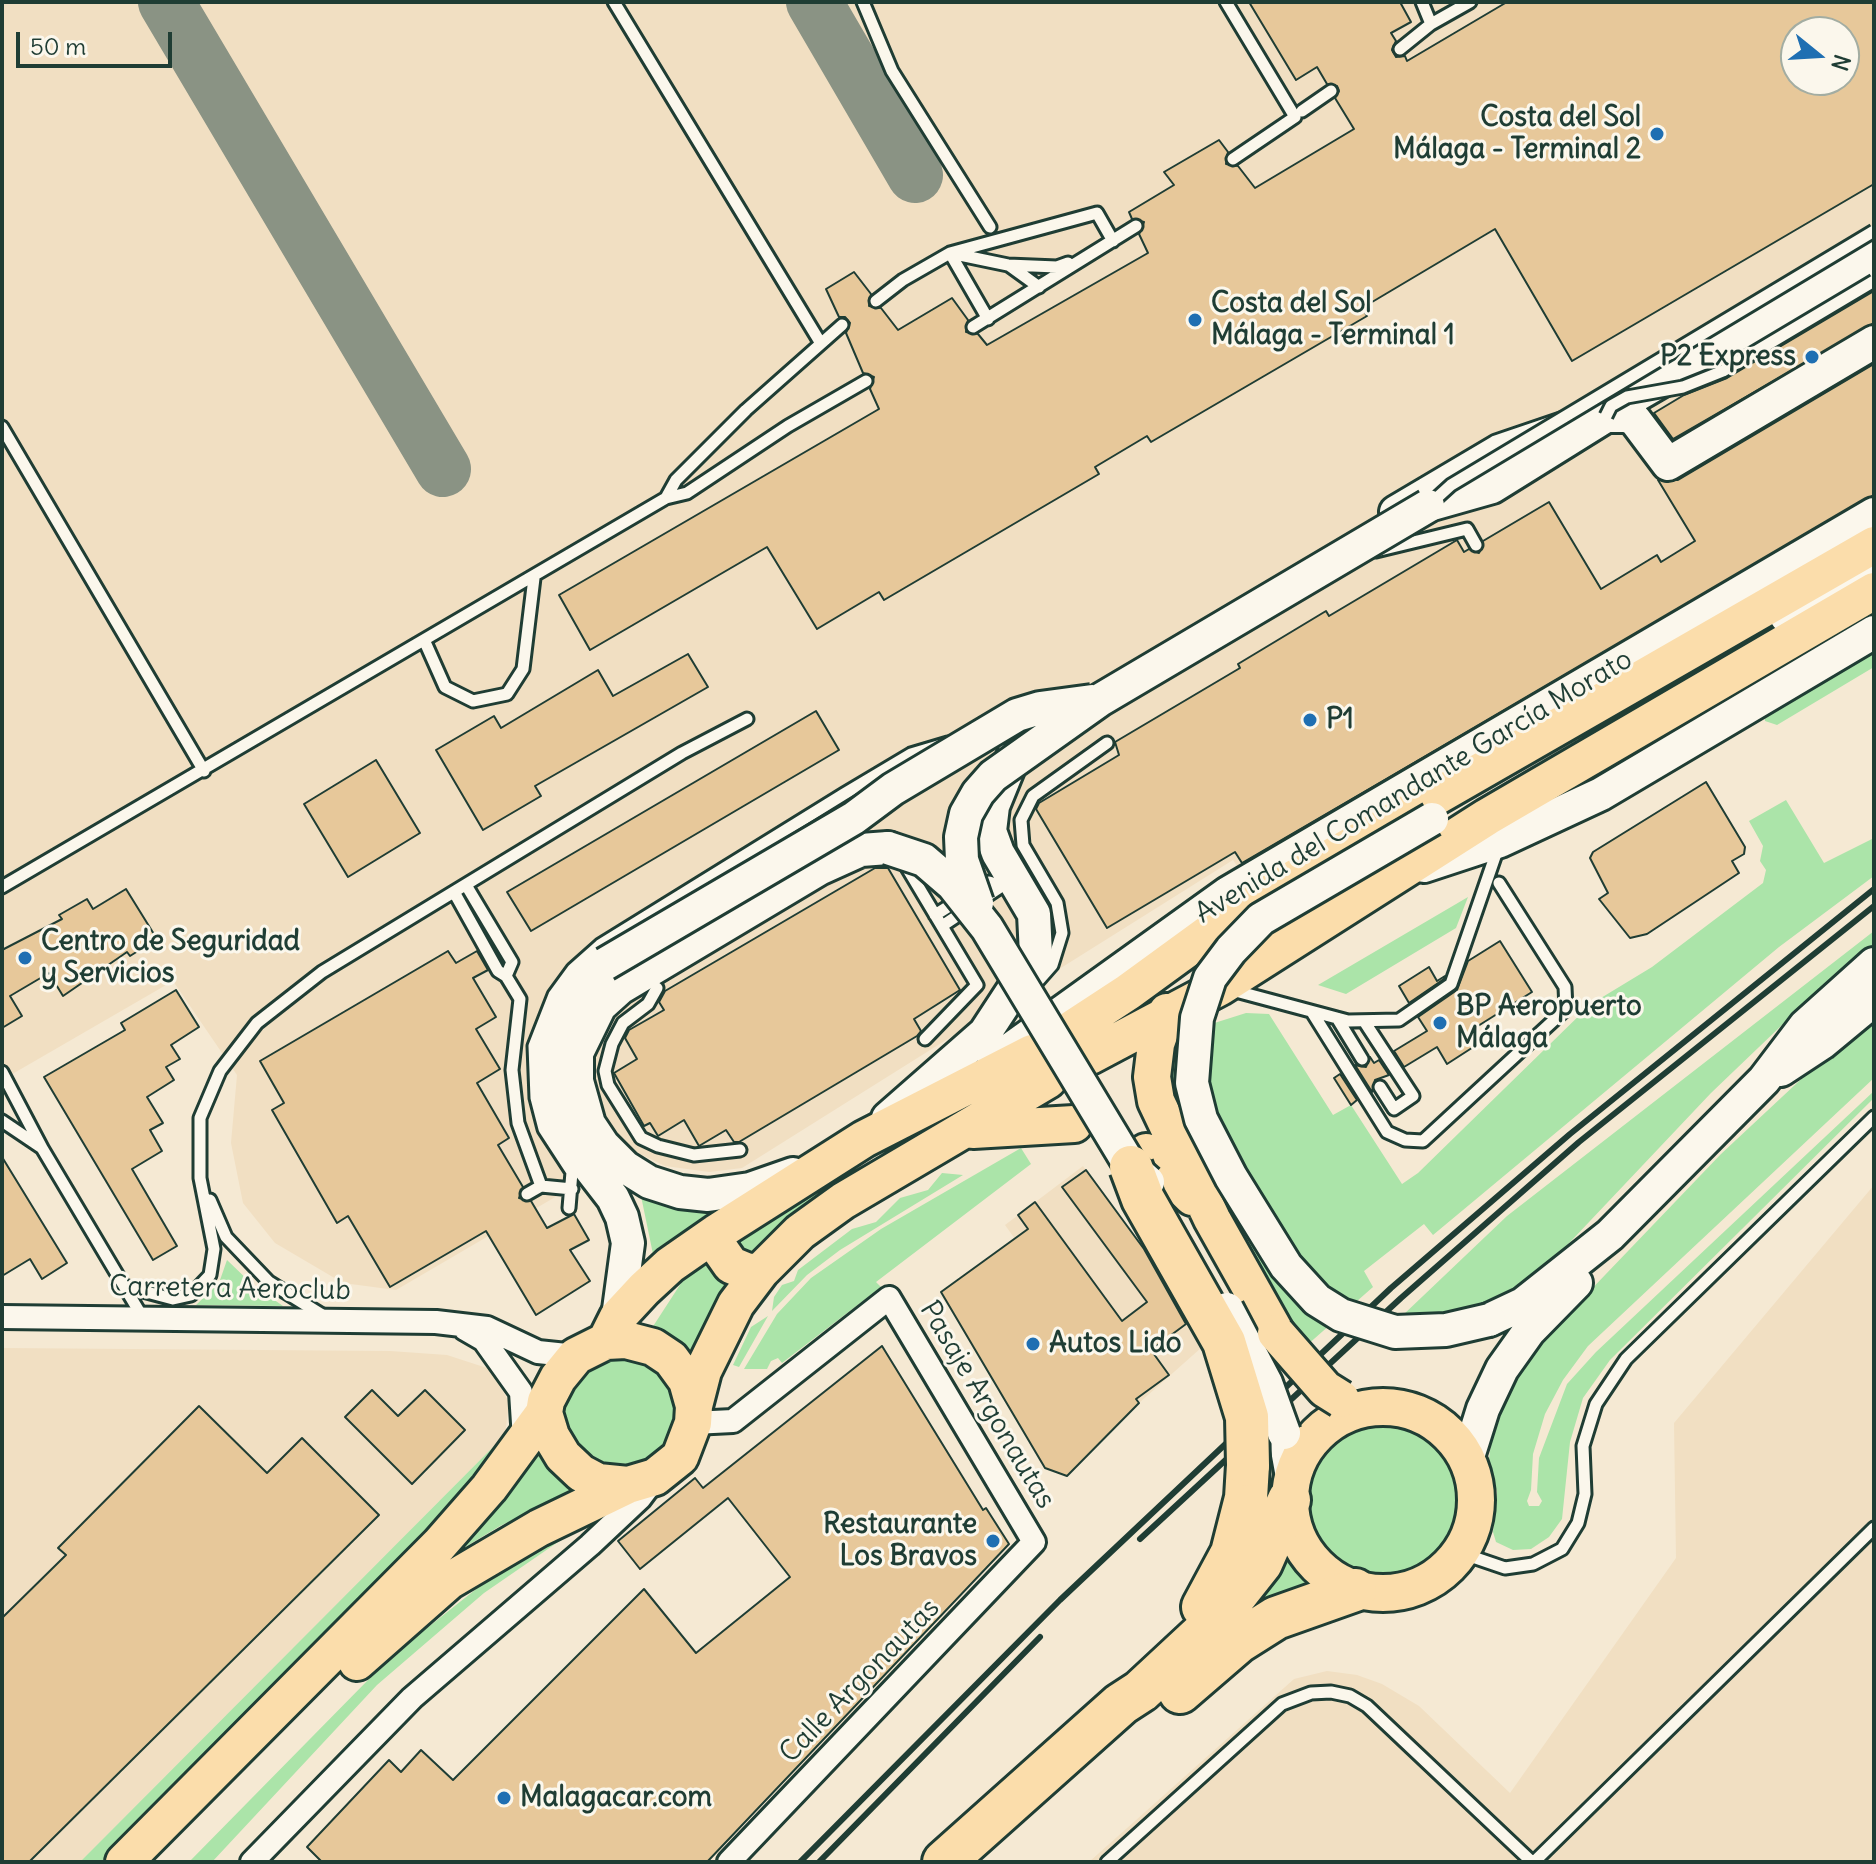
<!DOCTYPE html>
<html>
<head>
<meta charset="utf-8">
<style>
  body { margin:0 }
  #map { position:relative; width:1876px; height:1864px; overflow:hidden; background:#f5e9d3; font-family:Delius,sans-serif }
  canvas { display:block }
  .frame { position:absolute; inset:0; border:4px solid #1f3d34; pointer-events:none }
  .north { position:absolute; left:1780px; top:16px; width:80px; height:80px; box-sizing:border-box; background:#fbf7ec; border:2px solid #a3ada2; border-radius:50%; rotate:108deg; font-size:22px; font-weight:700; line-height:32px; text-align:center; color:#1f3d34 }
  .north::after { content:''; display:block; margin:auto; width:28px; height:36px; background:#1f6fb2; clip-path:polygon(50% 0,100% 100%,50% 72%,0 100%) }
  .scale { position:absolute; left:16px; top:32px; width:156px; height:36px; box-sizing:border-box; border:4px solid #1f3d34; border-top:0; padding-left:10px; font-size:24px; line-height:28px; white-space:nowrap; color:#1f3d34; -webkit-text-stroke:6px #fbf7ec; paint-order:stroke }
</style>
</head>
<body>
<div id="map">
<canvas width="1876" height="1864"></canvas>
<div class="frame"></div>
<div class="north">N</div>
<div class="scale">50 m</div>
</div>
<script>
const context = document.querySelector('canvas').getContext('2d');
context.lineJoin = 'round';
function paint(path, color) { context.fillStyle = color; context.fill(path, 'evenodd'); }
const poly = rows => new Path2D(rows.map(r => 'M' + r).join(''));
function strokePath(path, color, width, dash) { context.strokeStyle = color; context.lineWidth = width; context.lineCap = dash ? 'butt' : 'round'; context.setLineDash(dash || []); context.stroke(path); }
function drawText(font, color, halo, rows, align = 'center') {
  context.font = font + ' Delius,sans-serif'; context.lineWidth = 6; context.setLineDash([]); context.textBaseline = 'middle'; context.strokeStyle = halo; context.fillStyle = color; for (const [text, x, y, turn = 0] of rows) {
    context.save(); context.translate(x, y); context.rotate((+turn || 0) * Math.PI / 180); context.textAlign = isNaN(turn) ? turn : align; if (halo) context.strokeText(text, 0, 0); context.fillText(text, 0, 0); context.restore();
  }
}
paint(poly([
  [2,2,1874,2,1874,531,1253,889,1233,860,742,1168,709,1172,665,1166,634,1151,396,1290,343,1283,275,1243,243,1203,231,1143,237,1075,173,981,2,1080],
  [1796,32,1844,32,1844,80,1796,80],
  [1083,1166,1210,1340,1139,1403,1067,1476,1045,1468,941,1292,1015,1239,1005,1225],
  [1874,1185,1874,1862,1089,1862,1294,1679,1327,1671,1357,1675,1382,1684,1419,1706,1510,1793,1676,1558,1674,1423],
  [2,1348,390,1351,447,1355,490,1369,509,1402,505,1435,80,1862,2,1862]
]), '#f1dfc2');
paint(poly([
  [1874,646,1874,667,1777,725,1765,721,1764,711],
  [1786,800,1824,863,1874,838,1874,876,1779,947,1433,1235,1424,1224,1364,1271,1373,1287,1306,1346,1173,1110,1165,1071,1171,1049,1186,1032,1246,1013,1269,1014,1333,1115,1351,1105,1402,1184,1418,1173,1591,1004,1652,967,1763,883,1766,870,1760,861,1763,846,1749,821],
  [1468,897,1456,928,1346,994,1318,985],
  [1874,931,1874,945,1829,980,1711,1093,1538,1276,1508,1300,1455,1318,1402,1316,1507,1216],
  [1874,1018,1874,1078,1588,1346,1563,1380,1545,1414,1533,1454,1531,1490,1527,1501,1529,1506,1539,1506,1542,1501,1537,1492,1539,1458,1567,1384,1596,1352,1874,1091,1874,1098,1610,1360,1583,1398,1570,1442,1562,1519,1549,1537,1531,1549,1513,1550,1496,1542,1493,1532,1497,1492,1489,1459,1493,1427,1513,1381,1536,1347,1721,1154,1813,1068],
  [1021,1148,1031,1164,876,1282,881,1287,782,1363,778,1358,771,1361,767,1369,744,1369,777,1314,811,1278,881,1229],
  [942,1173,963,1175,840,1250,807,1275,772,1311,774,1297,782,1285,794,1281,798,1270,852,1229,876,1222,900,1198,928,1190],
  [836,1179,839,1185,745,1262,731,1242],
  [641,1196,675,1209,710,1212,679,1234,654,1259],
  [227,1260,253,1285,283,1306,196,1305,219,1283],
  [705,1260,715,1275,731,1283,701,1333,692,1359,650,1331,687,1274],
  [768,1316,739,1367,733,1365,751,1327],
  '565 1413a57 57 0 1 1 114 0a57 57 0 1 1-114 0Z',
  '1309 1500a74 74 0 1 1 148 0a74 74 0 1 1-148 0Z',
  [505,1435,499,1454,391,1574,101,1862,80,1862],
  [541,1447,571,1492,500,1526,452,1555],
  [574,1531,484,1593,377,1685,212,1862,189,1862,368,1680,422,1632,480,1586,538,1548],
  [1280,1550,1308,1587,1195,1656]
]), '#abe4a9');
strokePath(poly([
  [166,2,443,469],
  [814,2,915,175]
]), '#8a9384', 56);
const building = poly([
  [1249,2,1400,2,1411,22,1391,33,1396,41,1392,50,1396,57,1405,56,1407,61,1507,2,1874,2,1874,184,1572,361,1495,229,1362,308,1367,316,1151,442,1147,436,1095,467,1099,474,884,600,879,592,817,629,767,547,590,650,559,595,879,409,870,389,874,377,863,373,846,333,850,323,845,317,839,317,826,289,854,272,871,294,869,306,881,308,898,330,952,298,968,320,966,332,978,334,987,345,1148,253,1139,234,1144,222,1132,219,1129,212,1174,185,1164,172,1219,140,1228,152,1226,164,1238,166,1255,188,1354,129,1335,98,1339,91,1337,86,1327,84,1317,67,1296,80,1249,2],
  [1796,32,1844,32,1844,80,1796,80,1796,32],
  [1874,291,1874,323,1673,439,1654,413,1684,395,1727,378,1874,291],
  [1874,364,1874,495,1242,863,1235,852,1107,928,1036,809,1039,803,1119,755,1115,742,1240,668,1238,664,1326,611,1329,616,1457,540,1464,552,1469,549,1479,553,1483,541,1549,502,1601,589,1657,555,1661,562,1695,541,1658,480,1678,480,1874,364],
  [688,654,708,687,535,786,541,796,483,830,436,750,494,716,501,728,598,670,613,696,688,654],
  [816,711,839,750,531,931,507,892,816,711],
  [376,760,420,833,348,877,304,804,376,760],
  [1706,782,1745,847,1744,854,1732,861,1739,873,1647,934,1630,938,1599,899,1608,893,1590,858,1593,852,1706,782],
  [875,868,888,868,960,990,914,1019,921,1031,917,1036,739,1142,734,1142,726,1130,699,1146,684,1120,658,1136,650,1123,644,1126,614,1073,637,1059,625,1038,629,1030,664,1010,659,1002,665,991,875,868],
  [126,889,157,939,130,956,127,952,63,996,49,973,10,996,22,1016,2,1028,2,950,62,919,59,915,87,899,93,909,126,889],
  [1500,941,1532,992,1470,1031,1478,1044,1447,1064,1437,1047,1404,1067,1394,1051,1427,1031,1418,1017,1457,990,1468,961,1500,941],
  [448,951,456,963,477,951,488,970,473,978,496,1017,476,1029,500,1069,477,1083,509,1138,498,1145,523,1187,519,1198,531,1201,547,1228,574,1214,589,1240,570,1250,590,1281,536,1315,486,1231,390,1287,348,1216,337,1223,272,1110,284,1103,260,1061,448,951],
  [1429,967,1437,981,1445,976,1444,979,1409,1003,1399,986,1429,967],
  [176,990,199,1027,171,1045,180,1059,166,1067,174,1080,147,1097,163,1123,150,1130,162,1151,132,1169,177,1246,153,1260,44,1077,125,1030,121,1023,176,990],
  [1370,1057,1374,1063,1379,1060,1389,1075,1375,1080,1372,1092,1355,1065,1366,1067,1370,1057],
  [1340,1074,1357,1100,1351,1105,1334,1078,1340,1074],
  [2,1157,67,1263,42,1279,30,1259,2,1276,2,1157],
  [1086,1170,1144,1249,1186,1324,1151,1350,1169,1375,1136,1399,1139,1403,1067,1476,1045,1468,941,1292,1028,1229,1018,1215,1035,1202,1122,1321,1147,1302,1062,1187,1086,1170],
  [882,1346,983,1510,986,1508,1009,1544,707,1862,322,1862,307,1847,389,1760,401,1772,421,1750,453,1780,644,1589,696,1653,790,1577,728,1498,640,1569,618,1541,695,1478,703,1488,882,1346],
  [372,1390,398,1416,425,1390,465,1430,412,1484,345,1417,372,1390],
  [199,1406,267,1473,302,1438,379,1515,29,1862,2,1862,2,1618,66,1555,58,1548,199,1406]
]);
paint(building, '#e7c89a');
strokePath(building, '#1f3d34', 2);
const lane = poly([
  [614,2,820,342],
  [863,2,892,71,990,227],
  [1226,2,1295,117,1233,159],
  [1422,2,1431,24,1470,2],
  [1400,49,1431,24],
  [1302,111,1331,91],
  [950,253,988,319],
  [955,254,1008,265,1057,267,1068,263],
  [1010,266,1039,287],
  [876,301,903,280,950,253,1097,213,1113,241],
  [973,327,1136,226],
  [2,427,204,771],
  [666,498,676,480,746,410,842,325],
  [1376,551,1467,529,1476,545],
  [425,642,445,687,473,701,507,694,523,669,534,578],
  [903,861,977,985,925,1039],
  [466,885,512,962,506,976],
  [2,887,666,498,687,493,788,426,866,381],
  [977,889,989,882,1012,889],
  [454,892,498,971,506,976,520,999,512,1070,518,1123,541,1186],
  [935,915,962,898],
  [942,926,1002,886],
  [657,988,648,1004,623,1023,612,1044,605,1071,608,1085,641,1138,658,1146,694,1155,740,1150],
  [1030,990,1052,965,1062,933,1057,903,1023,845,1021,820,1033,796,1107,743],
  [1232,990,1348,1021,1399,1020,1451,984,1498,848],
  [1312,1012,1387,1132,1405,1140,1423,1141,1566,1009,1565,987,1499,883],
  [1337,1018,1362,1059],
  [1364,1021,1413,1096,1394,1109,1380,1087],
  [2,1072,42,1148,2,1121],
  [42,1148,143,1318],
  [527,1194,541,1186,572,1189],
  [210,1200,226,1237,269,1282,327,1318],
  [569,1208,572,1172,544,1129,536,1098,534,1046,554,995,573,969,600,945,844,794,911,754,948,743],
  [124,1286,173,1299,191,1295,210,1275,214,1249,200,1178,200,1118,220,1071,257,1023,322,972,682,753,747,719],
  [1461,1553,1505,1568,1533,1564,1562,1549,1578,1523,1585,1494,1583,1446,1596,1404,1626,1359,1874,1117],
  [1107,1862,1282,1704,1311,1693,1331,1692,1350,1696,1367,1706,1532,1862],
  [1534,1862,1874,1528]
]);
const street = poly([
  [2,1317,436,1322,487,1328,538,1352,576,1356],
  [465,1329,484,1340,521,1392,524,1439],
  [693,1423,733,1421,889,1298,1034,1542,729,1862],
  [252,1862,412,1698,590,1545,640,1498,655,1478]
]);
const secondary = poly([
  [1432,504,1492,487,1606,416,1627,416,1635,420,1668,464,1874,342],
  [1396,512,1499,451,1599,417,1874,257],
  [1786,616,1851,579,1874,560],
  [1424,866,1500,841,1601,794,1874,632],
  [605,964,578,990,562,1019,552,1049,552,1083,559,1116,572,1145,613,1198,622,1217,628,1243,618,1317],
  [994,1061,1228,893,1874,514],
  [1781,1070,1822,1043,1874,1000],
  [888,1118,985,1033,1036,955,1034,914,998,853,990,831,993,806,1015,752],
  [793,1174,750,1189,708,1195,680,1192,649,1182,625,1167,603,1145,589,1124,577,1081,577,1053,600,1006,620,988,819,869,861,850,888,848],
  [1489,1320,1523,1304,1610,1235,1764,1080,1805,1026,1874,964],
  [1284,1433,1292,1477],
  [1467,1460,1483,1409,1502,1369,1529,1331,1576,1283]
]);
const primary = poly([
  [1167,1012,1156,1044,1152,1077,1156,1101,1212,1219,1276,1333],
  [1073,1028,1128,992,1246,906,1874,545],
  [1090,1056,1220,987,1487,817,1874,591],
  [973,1130,1074,1124],
  [1146,1152,1192,1197],
  [716,1233,717,1245,731,1265,748,1272,761,1271],
  [626,1340,653,1347,671,1359,687,1381,694,1406,693,1423,680,1457,655,1477,628,1485,598,1482,581,1473,563,1456,551,1436,544,1413,546,1401,558,1378,576,1356,606,1341,626,1340],
  [606,1341,618,1317,644,1289,670,1265,716,1233,864,1139,1032,1053],
  [694,1406,703,1371,736,1304,761,1271,800,1232,843,1201,1048,1080],
  '1290 1500a93 93 0 1 1 186 0a93 93 0 1 1-186 0Z',
  [357,1662,449,1581,539,1528,628,1485],
  [124,1862,439,1545,489,1488,544,1413]
]);
const highway = poly([
  [1203,1607,1232,1553,1246,1498,1248,1465],
  [1180,1692,1238,1642,1276,1618,1355,1590],
  [944,1862,1121,1704,1141,1691,1212,1625,1261,1563,1289,1500]
]);
strokePath(lane, '#1f3d34', 17);
strokePath(street, '#1f3d34', 28);
strokePath(secondary, '#1f3d34', 38);
strokePath(primary, '#1f3d34', 42);
strokePath(highway, '#1f3d34', 48);
strokePath(lane, '#fbf7ec', 11);
strokePath(street, '#fbf7ec', 22);
strokePath(secondary, '#fbf7ec', 32);
strokePath(primary, '#fbddab', 36);
strokePath(highway, '#fbddab', 42);
strokePath(poly([
  [1140,1539,1401,1298,1579,1142,1874,906],
  [800,1862,1060,1600,1391,1288,1570,1134,1874,889],
  [819,1862,1040,1637]
]), '#1f3d34', 6);
const laneBridge = poly([
  [1606,416,1611,406,1627,397,1683,387,1723,371,1874,281],
  [1429,505,1451,485,1874,231]
]);
const secondaryBridge = poly([
  [1432,819,1261,919,1231,950,1210,978,1197,1018,1192,1083,1201,1119,1231,1177,1286,1266,1317,1300,1341,1315,1395,1332,1446,1330,1489,1320],
  [888,848,924,860,953,885,987,928,1131,1167,1148,1182],
  [977,903,962,860,961,837,966,814,978,793,993,776,1100,700,1428,506],
  [605,964,854,818,893,789,1017,715,1040,708,1092,701],
  [1227,1309,1266,1383,1284,1433]
]);
const primaryBridge = poly([
  [1276,1333,1325,1389,1341,1399]
]);
const highwayBridge = poly([
  [1131,1167,1143,1199,1224,1342,1247,1417,1248,1465]
]);
strokePath(laneBridge, '#1f3d34', 17, []);
strokePath(secondaryBridge, '#1f3d34', 38, []);
strokePath(primaryBridge, '#1f3d34', 42, []);
strokePath(highwayBridge, '#1f3d34', 48, []);
strokePath(laneBridge, '#fbf7ec', 11);
strokePath(secondaryBridge, '#fbf7ec', 32);
strokePath(primaryBridge, '#fbddab', 36);
strokePath(highwayBridge, '#fbddab', 42);
for (const [x, y, r, color] of [
  [1657,134,8,"#1f6fb2"],
  [1195,320,8,"#1f6fb2"],
  [1812,357,8,"#1f6fb2"],
  [1310,720,8,"#1f6fb2"],
  [25,958,8,"#1f6fb2"],
  [1440,1023,8,"#1f6fb2"],
  [1033,1344,8,"#1f6fb2"],
  [993,1541,8,"#1f6fb2"],
  [504,1798,8,"#1f6fb2"]
]) { const dot = new Path2D(); dot.arc(x, y, r, 0, 2 * Math.PI); context.fillStyle = color; context.fill(dot); strokePath(dot, '#fbf7ec', 3); }
drawText('bold 28px', '#1f3d34', '#fbf7ec', [
  ["Costa del Sol",1641,118,"right"],
  ["Málaga - Terminal 2",1641,150,"right"],
  ["Costa del Sol",1211,304],
  ["Málaga - Terminal 1",1211,336],
  ["P2 Express",1796,357,"right"],
  ["P1",1326,720],
  ["Centro de Seguridad",41,942],
  ["y Servicios",41,974],
  ["BP Aeropuerto",1456,1007],
  ["Málaga",1456,1039],
  ["Autos Lido",1049,1344],
  ["Restaurante",977,1525,"right"],
  ["Los Bravos",977,1557,"right"],
  ["Malagacar.com",520,1798]
], 'left');
drawText('28px', '#1f3d34', '#fbf7ec', [
  ["Avenida del Comandante García Morato",1414,787,-31],
  ["Carretera Aeroclub",230,1289,1],
  ["Pasaje Argonautas",987,1405,59],
  ["Calle Argonautas",860,1681,-46]
]);
</script>
</body>
</html>
